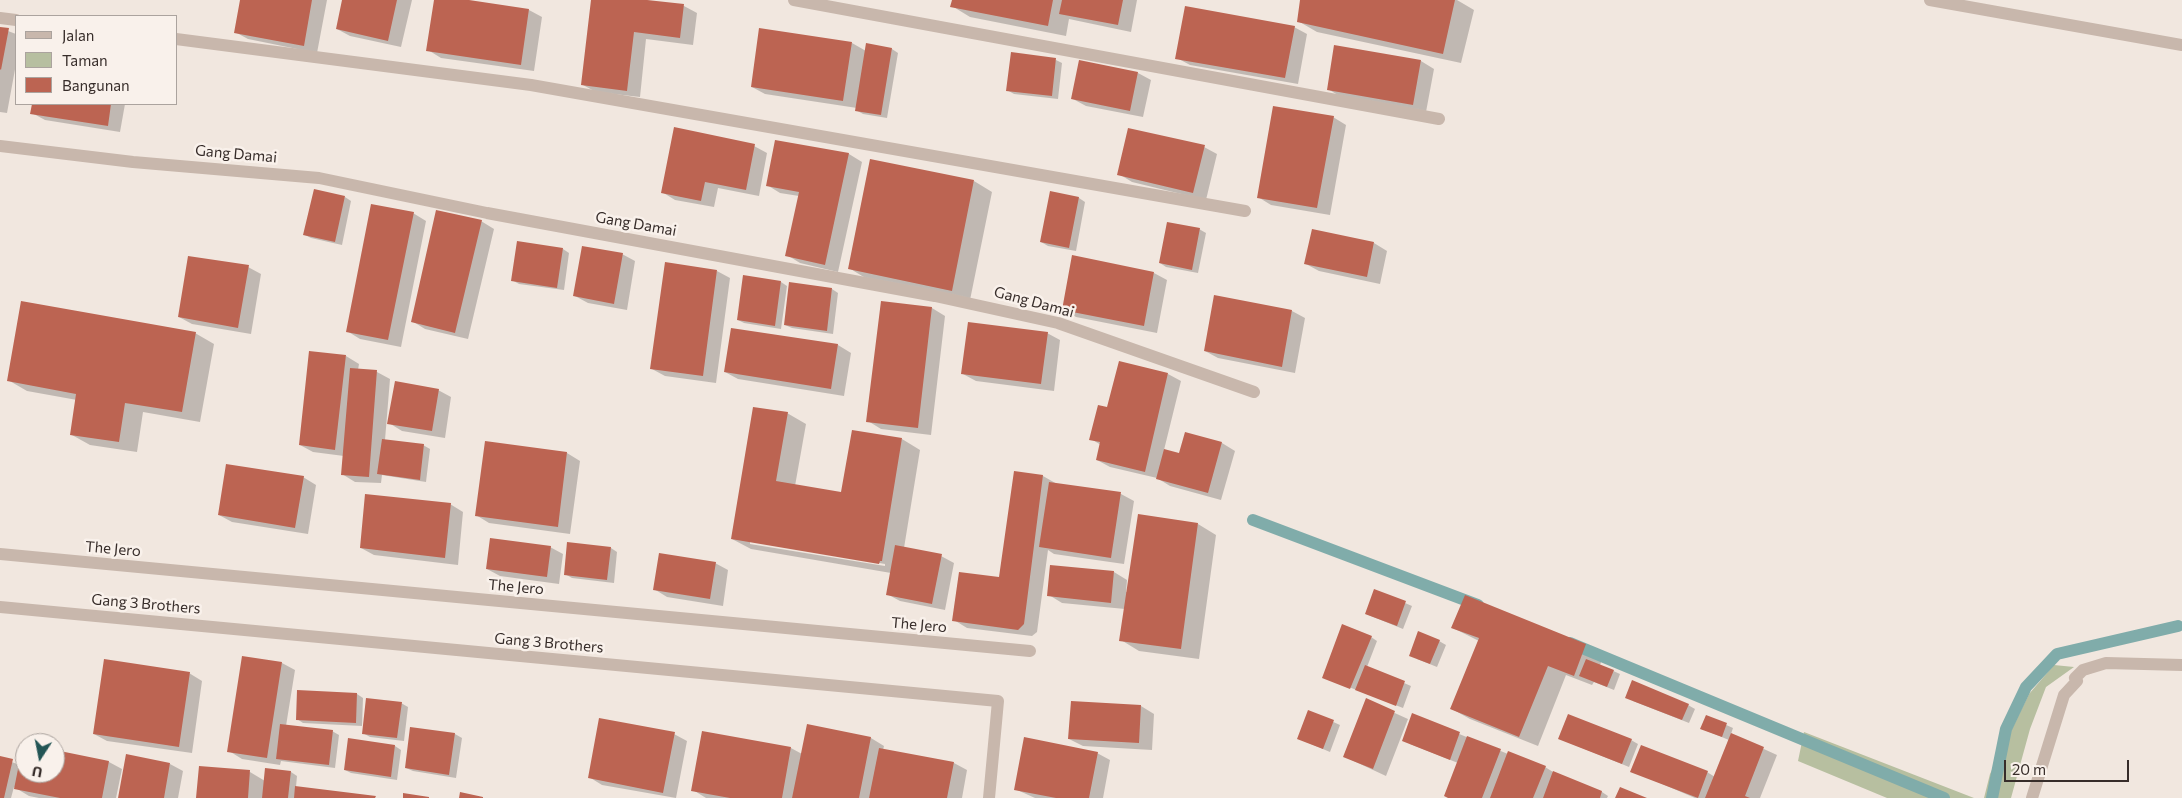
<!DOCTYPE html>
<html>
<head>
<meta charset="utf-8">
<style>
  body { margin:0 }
  #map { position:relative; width:2182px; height:798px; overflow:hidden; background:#f1e7df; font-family:Commissioner,sans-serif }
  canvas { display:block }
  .legend { position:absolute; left:15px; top:15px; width:162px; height:90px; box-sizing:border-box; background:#f9f1eb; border:1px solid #aba39e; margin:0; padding:6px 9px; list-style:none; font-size:15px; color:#372d2a }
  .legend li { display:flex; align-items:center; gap:10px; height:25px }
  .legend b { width:25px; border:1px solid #aba39e }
  .north { position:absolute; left:15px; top:733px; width:50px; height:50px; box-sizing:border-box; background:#f9f1eb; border:1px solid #aba39e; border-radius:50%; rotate:191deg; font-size:14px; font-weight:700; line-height:20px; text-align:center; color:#372d2a }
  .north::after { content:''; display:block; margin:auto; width:18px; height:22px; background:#235555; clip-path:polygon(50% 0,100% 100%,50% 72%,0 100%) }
  .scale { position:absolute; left:2004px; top:760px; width:125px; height:22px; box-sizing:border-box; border:2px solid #372d2a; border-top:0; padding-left:6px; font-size:15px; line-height:18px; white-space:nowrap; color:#372d2a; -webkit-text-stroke:4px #f9f1eb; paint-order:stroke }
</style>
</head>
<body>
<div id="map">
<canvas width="2182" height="798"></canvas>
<ul class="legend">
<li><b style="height:6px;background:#c8b7ac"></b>Jalan</li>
<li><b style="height:14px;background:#b7bfa0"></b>Taman</li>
<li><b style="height:14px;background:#bc6452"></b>Bangunan</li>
</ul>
<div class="north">U</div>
<div class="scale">20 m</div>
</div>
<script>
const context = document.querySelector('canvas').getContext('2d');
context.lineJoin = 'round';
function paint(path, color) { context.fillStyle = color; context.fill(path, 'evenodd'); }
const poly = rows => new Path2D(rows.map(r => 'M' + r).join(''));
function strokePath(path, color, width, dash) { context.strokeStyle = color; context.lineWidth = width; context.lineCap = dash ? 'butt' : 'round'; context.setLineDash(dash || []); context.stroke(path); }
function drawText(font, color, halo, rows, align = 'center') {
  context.font = font + ' Commissioner,sans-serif'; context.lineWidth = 5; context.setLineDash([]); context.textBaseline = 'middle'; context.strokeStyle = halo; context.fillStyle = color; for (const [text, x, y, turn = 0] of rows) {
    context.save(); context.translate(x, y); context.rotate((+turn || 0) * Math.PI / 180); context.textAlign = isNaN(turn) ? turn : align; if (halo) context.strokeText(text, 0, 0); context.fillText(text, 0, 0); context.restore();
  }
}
paint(poly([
  [2054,665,2074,667,2046,687,2030,729,2011,798,1984,798,1990,774,2029,694],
  [1804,732,1974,798,1887,798,1798,761]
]), '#b7bfa0');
paint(poly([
  [241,0,327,0,317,53,248,39,235,32],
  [343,0,412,0,401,47,350,36,337,29],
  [435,0,460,0,529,10,542,17,534,71,441,58,428,50],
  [592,0,644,0,684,6,697,13,693,45,646,39,640,97,596,92,583,85],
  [953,0,1137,0,1131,32,1069,19,1066,36,970,17,952,6],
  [1302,0,1457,0,1474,10,1461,63,1317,32,1298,21],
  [1294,27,1307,34,1298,84,1190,65,1177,58],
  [0,28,16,34,16,64,7,113,0,112],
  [852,43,866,51,892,49,898,53,887,118,863,114,856,110,857,108,765,94,752,87],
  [1335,47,1421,61,1434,69,1426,112,1341,97,1328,89],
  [1056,60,1062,63,1058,99,1014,94,1007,90],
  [1138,73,1151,80,1143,117,1086,106,1073,99],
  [33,104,125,104,120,132,45,120,32,113],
  [1333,117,1346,125,1330,215,1271,205,1258,197],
  [776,141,849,154,862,162,838,272,800,263,787,255,799,196,780,193,767,185],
  [754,146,767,153,759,196,718,188,714,207,675,200,662,192],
  [1204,147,1217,154,1206,200,1132,182,1119,174],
  [974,181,992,192,970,300,867,279,849,268],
  [1051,193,1079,198,1085,202,1076,251,1048,246,1041,242],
  [345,197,351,201,342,245,311,238,305,235],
  [413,213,426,221,401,347,360,339,347,331],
  [481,221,494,229,468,339,425,329,412,321],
  [1199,229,1206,233,1198,273,1166,267,1160,263],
  [1374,243,1387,251,1380,284,1319,271,1306,264],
  [563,249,569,253,564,290,519,284,512,280],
  [622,254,635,261,627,310,588,303,575,296],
  [248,267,261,274,251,334,192,324,179,317],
  [717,271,730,278,716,383,665,376,652,369],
  [1154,273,1167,280,1157,333,1076,317,1063,309],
  [745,276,781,282,787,286,781,329,744,323,738,320],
  [832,289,838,293,833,334,792,328,785,325],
  [882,303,932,308,945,316,931,435,881,429,868,421],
  [1292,311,1305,318,1295,373,1218,358,1205,351],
  [195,333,214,344,200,422,143,412,137,452,90,445,72,435,77,400,27,391,8,380],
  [1047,333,1060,340,1054,391,976,381,963,374],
  [838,345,851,353,844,396,738,379,725,372],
  [346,356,359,364,358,370,377,372,390,379,385,440,423,445,430,449,426,482,382,475,381,483,355,482,342,474,344,456,313,452,300,445],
  [1168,374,1181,381,1164,450,1180,455,1186,434,1222,443,1235,451,1221,500,1170,486,1157,478,1110,467,1097,460,1101,445,1091,439,1108,408],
  [438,390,451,397,445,438,402,431,389,423],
  [787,413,806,424,795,486,842,494,902,439,920,450,904,548,941,556,954,563,945,610,900,601,887,594,891,573,751,549,732,539],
  [750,541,885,564,885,566,750,544],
  [486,442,567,453,580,461,570,534,489,523,476,515],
  [1015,472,1043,476,1057,484,1121,494,1134,501,1124,564,1054,554,1048,550,1037,632,1032,636,967,628,954,620,1000,579],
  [303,477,316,485,308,534,232,522,219,515],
  [450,504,463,512,458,565,374,555,361,548],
  [1198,524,1216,535,1199,659,1139,651,1121,640,1125,609,1062,603,1049,595,1114,572,1127,580,1126,592,1128,592],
  [550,547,563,554,559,584,500,576,487,569],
  [611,548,617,552,614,583,572,578,565,574],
  [715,563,728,570,723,606,667,597,654,589],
  [1375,590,1412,606,1403,629,1366,614],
  [1465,597,1586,645,1604,655,1600,665,1620,674,1614,690,1594,682,1592,685,1566,675,1538,746,1470,719,1452,709,1479,641,1453,628],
  [1371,637,1377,641,1367,667,1411,686,1403,708,1323,677],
  [1439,641,1446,645,1437,667,1417,659],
  [243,657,282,663,295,670,286,726,332,731,339,735,335,768,281,761,280,765,242,759,229,751],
  [189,673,202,681,192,753,107,741,94,734],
  [357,694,363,698,362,726,303,723,297,719],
  [1366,700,1408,719,1386,776,1345,757],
  [1633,701,1688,705,1695,709,1689,723],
  [401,703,408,707,404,741,370,737,363,733],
  [1141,706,1154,714,1152,750,1083,746,1069,739],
  [1309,711,1340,725,1330,752,1299,739],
  [1413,715,1508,754,1545,767,1558,775,1602,792,1608,796,1607,798,1449,798,1458,763,1410,744],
  [1706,716,1733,728,1731,734,1777,755,1760,798,1695,798,1632,771,1707,772,1715,777,1729,740,1702,729],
  [808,725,871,738,884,746,883,750,954,763,967,770,962,798,706,798,693,790,791,748,802,754],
  [411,728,455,734,462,738,456,778,413,771,406,768],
  [674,734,687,741,676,798,602,785,589,777],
  [1560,739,1631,740,1638,744,1629,767],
  [350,740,395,746,401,750,397,780,351,773,345,770],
  [25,745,25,773,55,773,55,751,109,762,122,769,116,798,39,798,29,796,14,787,11,798,0,798,0,758,20,765],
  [1097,753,1110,760,1103,798,1035,798,1015,789],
  [170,764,183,771,178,798,119,798],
  [250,772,265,781,291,772,297,776,296,787,376,798,198,798]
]), '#0003');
strokePath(poly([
  [1253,520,1478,605],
  [1570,643,1944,798],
  [1992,798,2006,729,2026,687,2057,654,2178,626]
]), '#80acaa', 12);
paint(poly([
  [240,0,312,0,304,46,234,33],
  [342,0,397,0,388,41,336,29],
  [434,0,469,0,529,9,521,65,426,51],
  [591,0,647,0,684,4,680,38,634,32,627,91,581,85],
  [952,0,1053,0,1048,26,950,7],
  [1062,0,1123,0,1118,25,1059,14],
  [1300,0,1455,0,1443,54,1297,22],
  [1185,6,1295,26,1285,78,1175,59],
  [0,27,9,28,1,70,0,69],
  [759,28,852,42,843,101,751,87],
  [866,43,892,48,881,115,855,111],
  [1334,45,1421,60,1413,105,1327,90],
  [1011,52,1056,58,1052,96,1006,91],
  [1079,60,1138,72,1130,111,1071,99],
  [32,104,111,104,108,126,30,114],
  [1273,106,1334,116,1317,208,1257,198],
  [674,127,755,144,746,190,705,182,701,201,661,193],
  [1128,128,1205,145,1193,193,1117,175],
  [775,140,849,153,825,265,785,256,799,192,766,186],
  [870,159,974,180,952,291,848,269],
  [314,189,345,196,335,242,303,235],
  [1050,191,1079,197,1069,248,1040,242],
  [371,204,414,212,388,340,346,332],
  [436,210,482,220,455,333,411,322],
  [1167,222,1200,228,1192,270,1159,263],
  [1312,229,1374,242,1367,277,1304,264],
  [517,241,563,248,557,288,511,281],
  [582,246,623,253,614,304,573,296],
  [1072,255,1154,272,1144,326,1062,310],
  [188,256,249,265,238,328,178,317],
  [665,262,717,270,703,376,650,369],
  [743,275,781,281,775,326,737,320],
  [789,282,832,288,827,331,784,325],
  [1214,295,1292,310,1282,367,1204,351],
  [21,301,196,332,182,412,125,403,119,442,70,435,76,394,7,381],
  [881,301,932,307,918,428,866,422],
  [968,322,1048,332,1041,384,961,374],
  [731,328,838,344,831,389,724,372],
  [309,351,346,355,335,450,299,445],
  [1119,361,1168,373,1145,472,1096,460,1100,442,1089,440,1098,405,1107,407],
  [350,368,377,370,369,477,341,475],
  [395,381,439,389,432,431,387,424],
  [753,407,788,412,776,481,841,492,852,430,902,438,882,561,880,561,879,564,731,539],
  [1185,432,1222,442,1208,493,1156,479,1164,449,1179,453],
  [382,439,424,444,420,480,377,474],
  [485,441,567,452,558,527,475,516],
  [226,464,304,476,295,528,218,515],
  [1014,471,1043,475,1024,624,1018,630,952,621,959,572,999,577],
  [1049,482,1121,492,1111,558,1039,547],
  [365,494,451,503,445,558,360,548],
  [1138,514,1198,523,1181,649,1119,641],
  [490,538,551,546,547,577,486,569],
  [567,542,611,547,607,580,564,575],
  [895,545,942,554,932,604,886,595],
  [659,553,716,562,710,599,653,590],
  [1050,565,1114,571,1111,603,1047,596],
  [1374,589,1406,601,1397,626,1365,614],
  [1465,595,1586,644,1574,676,1548,666,1519,737,1450,709,1479,638,1451,628],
  [1342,624,1372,636,1350,689,1322,678],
  [1418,631,1440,640,1430,664,1409,656],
  [242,656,282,662,267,758,227,752],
  [104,659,190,672,179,747,93,734],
  [1586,659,1614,670,1607,687,1579,676],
  [1365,665,1405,681,1396,706,1355,690],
  [1632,680,1689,704,1682,720,1625,698],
  [297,690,357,693,356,723,296,720],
  [366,698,402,702,397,738,362,734],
  [1366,698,1395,711,1373,769,1343,757],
  [1071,701,1141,705,1139,743,1068,739],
  [1308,710,1334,720,1323,749,1297,739],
  [1412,713,1460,732,1450,760,1402,741],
  [1568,714,1632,739,1622,764,1558,739],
  [1706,715,1727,723,1722,737,1700,729],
  [599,718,675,732,663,793,588,778],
  [280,724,333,730,329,765,276,759],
  [807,724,871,737,859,798,792,798],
  [410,727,455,733,449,775,405,768],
  [702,731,791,747,782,798,730,798,691,791],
  [1731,733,1764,747,1745,796,1750,798,1705,798],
  [1467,736,1501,749,1482,798,1448,798,1444,796],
  [1024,737,1098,752,1089,798,1056,798,1014,790],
  [348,738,395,745,391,777,344,770],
  [23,744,25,744,25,773,55,773,55,750,109,761,102,798,60,798,14,789],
  [1641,745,1708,771,1698,798,1630,772],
  [879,748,954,762,947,798,869,798],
  [1508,751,1546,766,1533,798,1490,798],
  [126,754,170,763,164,798,118,798],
  [0,756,13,759,4,798,0,798],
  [199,766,250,770,248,798,196,798],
  [265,768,291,771,288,798,262,798],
  [1553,771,1602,791,1600,798,1543,798],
  [295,786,376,796,375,798,294,798],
  [1620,787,1647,798,1615,798],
  [460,792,483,797,483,798,459,798],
  [403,793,429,797,429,798,403,798]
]), '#bc6452');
strokePath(poly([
  [0,554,1030,651],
  [0,607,998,701,989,798]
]), '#c8b7ac', 12);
strokePath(poly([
  [794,0,1439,119],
  [1930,0,2182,45],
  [0,18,16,20],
  [176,39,531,85,1245,211],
  [0,146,133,162,319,178,487,213,935,296,1058,323,1254,392],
  [2032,798,2064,695,2077,681,2075,678,2083,670,2106,663,2182,665]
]), '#c8b7ac', 12);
drawText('15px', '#372d2a', '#f9f1eb', [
  ["Gang Damai",236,154,5],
  ["Gang Damai",636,224,10],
  ["Gang Damai",1034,302,15],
  ["The Jero",113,549,5],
  ["The Jero",516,587,5],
  ["Gang 3 Brothers",146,604,5],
  ["The Jero",919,625,5],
  ["Gang 3 Brothers",549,643,5]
]);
</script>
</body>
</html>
